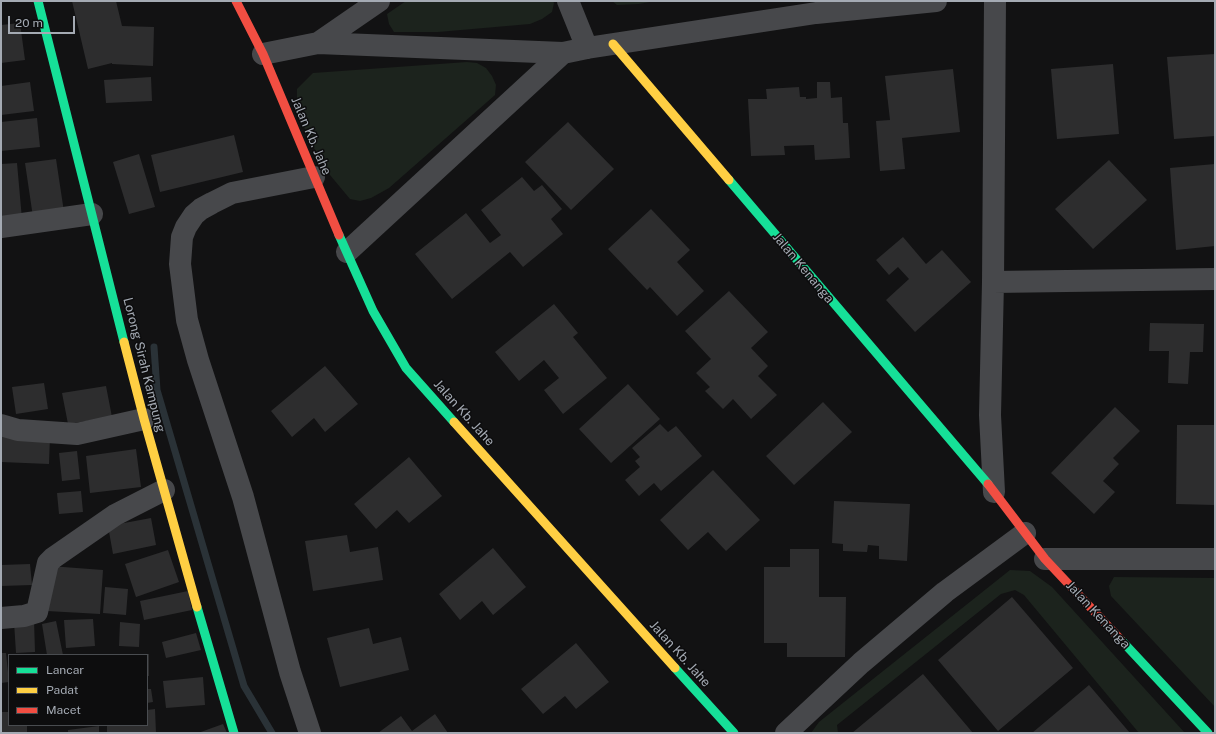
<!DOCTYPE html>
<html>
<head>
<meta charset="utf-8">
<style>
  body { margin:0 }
  #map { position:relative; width:1216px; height:734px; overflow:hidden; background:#121213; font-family:"Public Sans",sans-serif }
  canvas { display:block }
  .frame { position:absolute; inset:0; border:2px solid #a4aab3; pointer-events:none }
  .legend { position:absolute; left:8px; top:654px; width:140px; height:72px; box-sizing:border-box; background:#0d0d0e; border:1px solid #494c50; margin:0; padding:5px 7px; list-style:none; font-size:12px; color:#a4aab3 }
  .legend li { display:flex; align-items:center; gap:8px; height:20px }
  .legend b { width:20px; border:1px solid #494c50 }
  .scale { position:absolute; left:8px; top:16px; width:67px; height:18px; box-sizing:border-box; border:2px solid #a4aab3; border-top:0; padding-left:5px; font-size:12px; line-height:14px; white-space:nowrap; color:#a4aab3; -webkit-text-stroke:3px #0d0d0e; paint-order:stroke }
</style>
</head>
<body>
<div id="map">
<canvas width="1216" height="734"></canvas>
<div class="frame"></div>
<ul class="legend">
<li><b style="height:5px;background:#16e098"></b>Lancar</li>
<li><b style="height:5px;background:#ffcf43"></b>Padat</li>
<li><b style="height:5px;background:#f24e42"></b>Macet</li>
</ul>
<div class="scale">20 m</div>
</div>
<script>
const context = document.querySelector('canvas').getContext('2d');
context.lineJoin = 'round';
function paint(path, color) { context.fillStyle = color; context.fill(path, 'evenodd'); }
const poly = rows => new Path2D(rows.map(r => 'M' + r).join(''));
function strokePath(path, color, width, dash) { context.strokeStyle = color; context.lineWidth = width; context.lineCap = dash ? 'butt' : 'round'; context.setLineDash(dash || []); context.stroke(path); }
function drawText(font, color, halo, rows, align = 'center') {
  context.font = font + ' "Public Sans",sans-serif'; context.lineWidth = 3; context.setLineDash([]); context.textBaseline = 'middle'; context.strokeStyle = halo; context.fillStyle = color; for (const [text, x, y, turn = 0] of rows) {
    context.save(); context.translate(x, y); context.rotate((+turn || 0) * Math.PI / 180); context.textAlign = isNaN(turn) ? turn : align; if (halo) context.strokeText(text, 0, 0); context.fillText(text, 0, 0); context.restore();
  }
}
paint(poly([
  [406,1,553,1,554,3,552,12,542,19,530,24,438,32,394,32,389,24,387,14],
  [612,1,655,1,639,4,617,5],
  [467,62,477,63,486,68,492,76,496,85,495,95,389,188,371,198,360,201,350,199,330,175,318,156,300,119,297,109,297,89,313,73],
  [1010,570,1030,571,1052,587,1185,733,1139,733,1024,595,1015,590,1001,594,837,725,838,733,811,733,819,722],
  [1114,577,1215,578,1215,707,1111,596,1109,586]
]), '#1c231d');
strokePath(poly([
  [154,347,157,390,244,686,272,733]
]), '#2a3237', 7);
paint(poly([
  [72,1,116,1,122,26,154,27,153,66,112,64,112,63,88,69],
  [20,23,25,60,1,63,1,25],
  [1215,54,1215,136,1174,139,1167,57],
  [1113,64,1119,134,1057,139,1051,69],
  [953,69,960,132,902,138,905,169,880,171,876,121,890,120,885,76],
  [151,77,152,101,106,103,104,80],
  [30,82,34,111,1,115,1,86],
  [817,82,830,82,831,98,842,97,843,123,848,123,850,158,815,160,814,145,784,146,785,155,751,156,748,99,767,99,766,89,799,87,800,97,806,97,806,99,817,98],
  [37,118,40,147,1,151,1,122],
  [568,122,614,169,571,210,525,162],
  [234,135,243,172,160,192,151,155],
  [139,154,155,207,129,214,113,162],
  [56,159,64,212,33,217,25,163],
  [1109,160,1147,200,1093,249,1055,209],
  [17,163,22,219,1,221,1,164],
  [1215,164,1215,246,1176,250,1170,168],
  [522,177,534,191,542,185,562,209,551,219,563,234,523,267,510,252,452,299,415,254,466,213,490,243,501,235,481,210],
  [651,209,690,250,677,262,704,291,677,316,650,287,647,290,608,249],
  [903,237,926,264,942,250,971,282,915,332,886,300,909,279,898,267,889,275,876,260],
  [729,291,768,332,751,348,768,366,758,376,777,395,751,419,733,399,723,409,705,391,710,387,696,373,711,359,685,331],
  [554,304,578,333,573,337,607,378,563,414,544,390,559,378,544,360,519,381,495,352],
  [1150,323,1204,324,1203,352,1190,352,1188,384,1168,383,1169,351,1149,351],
  [325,366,358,404,325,432,314,418,292,437,271,411],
  [44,383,48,409,16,414,12,387],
  [628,384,660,419,611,463,579,429],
  [106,386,112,417,68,424,62,393],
  [823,402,852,432,794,485,766,456],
  [1115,407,1140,431,1113,458,1119,464,1103,481,1115,492,1094,514,1051,473],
  [660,424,668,432,676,426,702,456,661,491,654,483,639,496,625,480,640,467,635,461,640,457,632,448],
  [1177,425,1215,425,1215,505,1176,504],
  [1,435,50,436,49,464,1,462],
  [136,449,141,487,90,493,86,456],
  [77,451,80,479,62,481,59,453],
  [409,457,442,496,409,523,397,510,376,529,354,504],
  [713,470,760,520,726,551,708,532,688,550,660,520],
  [81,491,83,512,59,514,57,493],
  [834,501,910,504,907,561,879,559,879,546,868,545,867,552,843,551,843,544,832,543],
  [151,518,156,545,113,554,108,526],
  [347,535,350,552,378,547,383,580,313,591,305,541],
  [493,548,526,587,493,615,482,601,460,620,439,594],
  [790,549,819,549,819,597,846,597,845,657,787,657,787,643,764,643,764,567,790,567],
  [168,550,179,582,136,597,125,564],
  [30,564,32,585,1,586,1,565],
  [50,566,103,570,100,614,47,611],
  [105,587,128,589,126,615,103,613],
  [188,591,192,610,144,620,140,601],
  [1012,597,1073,668,998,731,938,660],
  [93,619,95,646,66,648,64,620],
  [34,620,35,652,16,653,14,622],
  [56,621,63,655,47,655,42,624],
  [120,622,140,624,139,647,119,646],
  [369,628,373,644,401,637,409,670,340,687,327,638],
  [196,633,201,650,166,658,162,642],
  [576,643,609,682,576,709,565,696,543,714,521,689],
  [1,653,6,653,9,682,1,683],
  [147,654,149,654,149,676,147,676],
  [923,674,973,733,852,733],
  [203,677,205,705,166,708,163,681],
  [1089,685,1130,733,1032,733],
  [147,689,151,689,153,702,147,703],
  [155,709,156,733,107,733,107,725,147,725,147,710],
  [1,712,9,712,9,725,27,725,27,733,1,733],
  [435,714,448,733,378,733,401,716,412,731],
  [223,724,227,733,198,733],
  [99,726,99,733,68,733,68,730]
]), '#2d2d2e');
strokePath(poly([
  [568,1,587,48],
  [318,43,563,53,587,48,816,13,936,1],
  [263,54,318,43,379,1],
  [1,227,92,214],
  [347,252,563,53],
  [993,282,1215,279],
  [1,425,18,430,77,434,144,419],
  [994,492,990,415,993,282,995,1],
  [1045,559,1215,559],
  [1,618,24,616,37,612,48,563,53,558,115,515,164,490],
  [310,733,290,672,243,497,198,360,187,320,180,264,182,237,186,227,194,215,201,209,212,203,232,193,314,177],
  [786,733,861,663,945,592,1025,533]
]), '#47484b', 22);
strokePath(poly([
  [38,1,124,342],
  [729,180,988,484],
  [339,235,373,311,406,368,454,422],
  [197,607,234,733],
  [1121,640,1208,733],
  [675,668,734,733]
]), '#16e098', 9);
strokePath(poly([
  [613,44,729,180],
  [124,342,144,419,197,607],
  [454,422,675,668]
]), '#ffcf43', 9);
strokePath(poly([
  [236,1,263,54,339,235],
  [988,484,1045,559,1121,640]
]), '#f24e42', 9);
drawText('13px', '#a4aab3', '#0d0d0e', [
  ["Jalan Kb. Jahe",311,136,67],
  ["Jalan Kenanga",803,268,50],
  ["Lorong Sirah Kampung",144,365,76],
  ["Jalan Kb. Jahe",464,413,48],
  ["Jalan Kenanga",1098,615,47],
  ["Jalan Kb. Jahe",680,654,48]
]);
</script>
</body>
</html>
